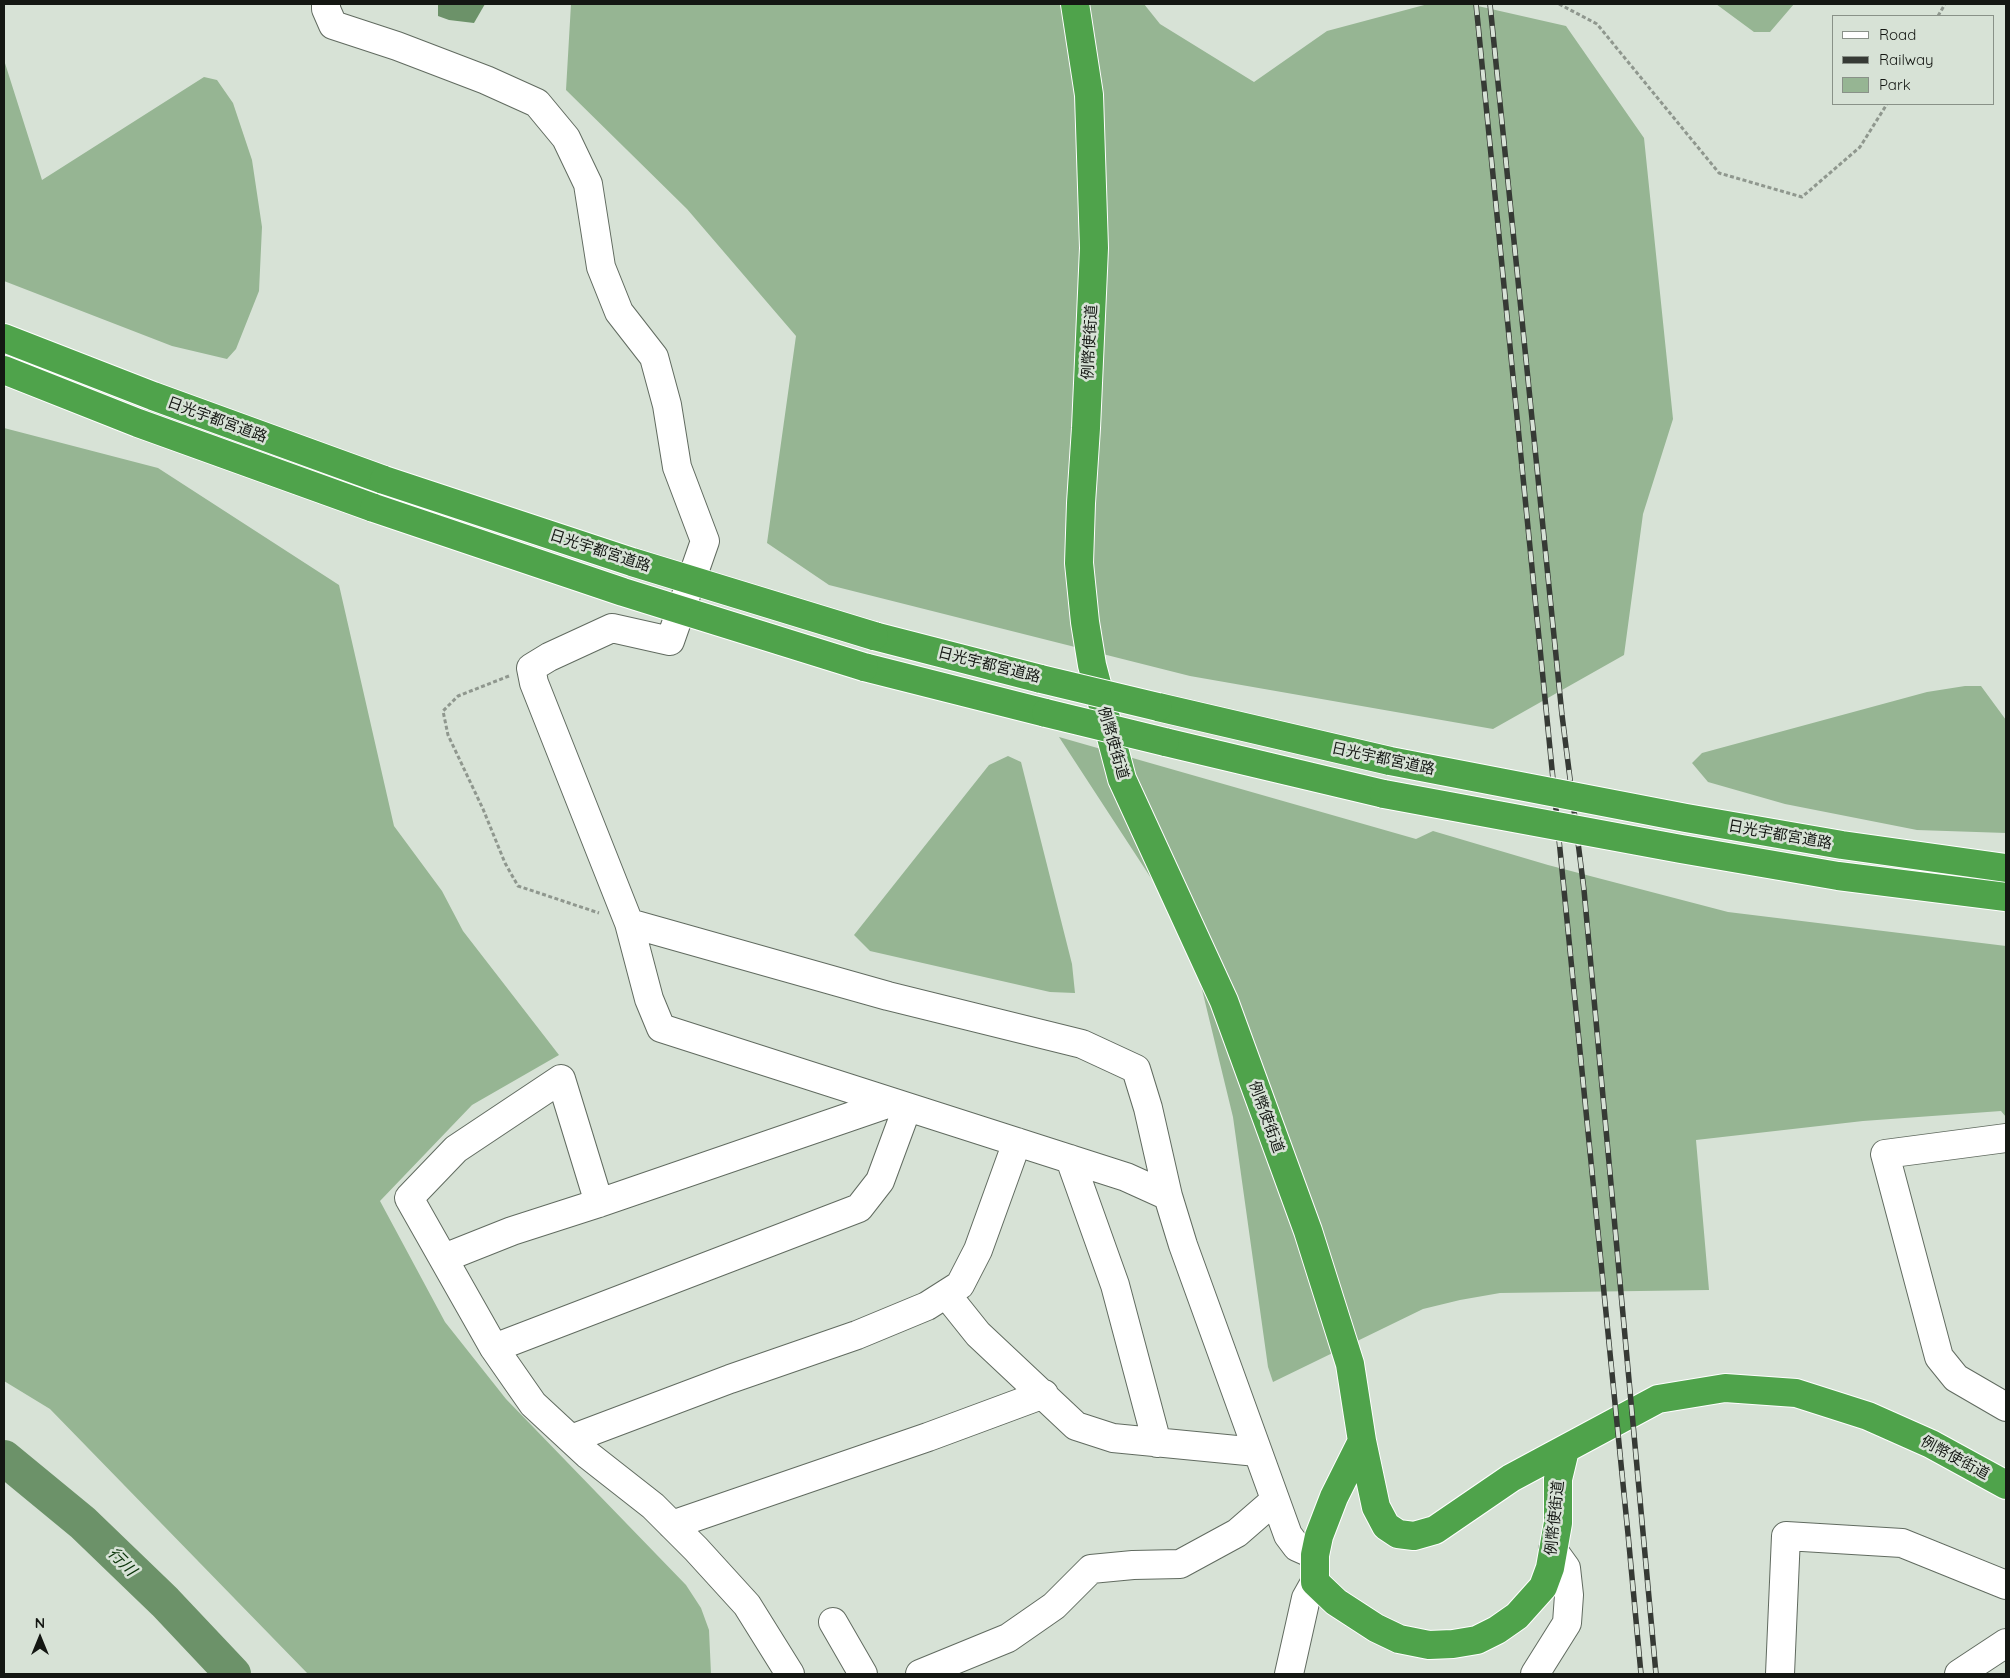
<!DOCTYPE html>
<html>
<head>
<meta charset="utf-8">
<style>
  body { margin:0 }
  #map { position:relative; width:2010px; height:1678px; overflow:hidden; background:#d7e2d6; font-family:Quicksand,sans-serif }
  canvas { display:block }
  .frame { position:absolute; inset:0; border:5px solid #141713; pointer-events:none }
  .legend { position:absolute; left:1832px; top:15px; width:162px; height:90px; box-sizing:border-box; background:#d7e2d6; border:1px solid #899188; margin:0; padding:6px 9px; list-style:none; font-size:15px; color:#141713 }
  .legend li { display:flex; align-items:center; gap:10px; height:25px }
  .legend b { width:25px; border:1px solid #899188 }
  .north { position:absolute; left:15px; top:1613px; width:50px; height:50px; -webkit-text-stroke:4px #d7e2d6; paint-order:stroke; rotate:0deg; font-size:14px; font-weight:700; line-height:20px; text-align:center; color:#141713 }
  .north::after { content:''; display:block; margin:auto; width:18px; height:22px; background:#141713; clip-path:polygon(50% 0,100% 100%,50% 72%,0 100%) }
</style>
</head>
<body>
<div id="map">
<canvas width="2010" height="1678"></canvas>
<div class="frame"></div>
<ul class="legend">
<li><b style="height:6px;background:#fff"></b>Road</li>
<li><b style="height:6px;background:#363a35"></b>Railway</li>
<li><b style="height:14px;background:#96b593"></b>Park</li>
</ul>
<div class="north">N</div>
</div>
<script>
const context = document.querySelector('canvas').getContext('2d');
context.lineJoin = 'round';
function paint(path, color) { context.fillStyle = color; context.fill(path, 'evenodd'); }
const poly = rows => new Path2D(rows.map(r => 'M' + r).join(''));
function strokePath(path, color, width, dash) { context.strokeStyle = color; context.lineWidth = width; context.lineCap = dash ? 'butt' : 'round'; context.setLineDash(dash || []); context.stroke(path); }
function drawText(font, color, halo, rows, align = 'center') {
  context.font = font + ' Quicksand,"Noto Sans JP",sans-serif'; context.lineWidth = 5; context.setLineDash([]); context.textBaseline = 'middle'; context.strokeStyle = halo; context.fillStyle = color; for (const [text, x, y, turn = 0] of rows) {
    context.save(); context.translate(x, y); context.rotate((+turn || 0) * Math.PI / 180); context.textAlign = isNaN(turn) ? turn : align; if (halo) context.strokeText(text, 0, 0); context.fillText(text, 0, 0); context.restore();
  }
}
paint(poly([
  [571,4,1144,4,1160,24,1254,82,1327,31,1428,4,1469,4,1566,26,1644,138,1673,419,1643,514,1624,655,1493,729,1190,676,829,585,767,543,796,336,687,209,566,90],
  [1716,4,1794,4,1770,32,1754,32],
  [4,60,42,180,204,77,217,80,233,103,252,160,262,227,259,291,236,349,227,359,172,346,4,281],
  [4,428,158,468,339,585,394,826,442,891,463,931,559,1055,472,1105,380,1201,445,1322,506,1399,686,1585,701,1608,709,1630,711,1674,308,1674,50,1409,4,1381],
  [1965,686,1981,686,2006,720,2006,833,1917,830,1785,804,1708,782,1692,763,1702,753,1927,692],
  [1059,737,1416,839,1433,831,1548,865,1728,912,2006,946,2006,1117,2001,1111,1863,1121,1696,1140,1709,1290,1500,1293,1460,1300,1423,1309,1273,1382,1268,1367,1233,1117,1198,973,1207,964],
  [1008,756,1021,762,1072,964,1075,993,1050,992,870,951,854,935,989,765]
]), '#96b593');
paint(poly([
  [438,4,485,4,474,23,449,20,438,16]
]), '#6c9269');
strokePath(poly([
  [4,1458,83,1523,165,1602,233,1674]
]), '#6c9269', 36);
const minor = poly([
  [326,4,326,9,333,25,397,46,486,80,537,103,566,138,588,184,601,267,619,312,654,357,667,405,677,467,705,541,670,641,612,628,549,657,531,668,534,683,629,923,649,999,661,1028,1126,1177,1168,1196,1183,1245,1288,1535,1297,1547,1315,1555],
  [629,923,888,996,1082,1044,1136,1069,1148,1108,1168,1196],
  [2006,1138,1885,1154,1939,1357,1956,1378,2006,1407],
  [1070,1159,1115,1285,1157,1443],
  [599,1203,561,1079,456,1149,409,1198,494,1348,533,1404,588,1455,653,1506,696,1549,747,1605,790,1674],
  [444,1258,512,1231,599,1203,890,1103],
  [946,1294,978,1334,1076,1426,1113,1438,1257,1452],
  [494,1348,859,1208,880,1181,907,1108],
  [571,1439,730,1379,857,1335,927,1306,960,1285,978,1250,1017,1142],
  [672,1525,928,1437,1044,1394],
  [833,1622,863,1674],
  [920,1674,1008,1638,1054,1606,1091,1569,1133,1565,1180,1564,1237,1533,1275,1500],
  [1289,1674,1306,1598,1315,1582],
  [1535,1674,1567,1623,1569,1595,1566,1568,1553,1550],
  [1780,1674,1786,1536,1902,1543,2006,1585],
  [1959,1674,2006,1643]
]);
const highway = poly([
  [1075,4,1089,95,1094,248,1086,428,1081,503,1079,563,1085,622,1092,665,1122,779,1224,1001,1308,1231,1350,1364,1362,1441,1376,1507,1386,1526,1398,1534,1414,1536,1435,1530,1511,1478,1658,1399,1725,1388,1796,1393,1868,1416,1931,1444,2006,1485],
  [4,338,153,396,384,480],
  [4,370,138,423,374,508],
  [874,636,1041,679],
  [864,667,1046,713],
  [1158,707,1390,761],
  [1165,742,1384,794],
  [1362,1441,1334,1497,1319,1536,1315,1555,1315,1582,1336,1602,1376,1628,1399,1639,1429,1645,1453,1644,1477,1640,1497,1630,1517,1616,1543,1587,1550,1568,1558,1523,1558,1479,1565,1450]
]);
strokePath(minor, '#616b60', 30);
strokePath(highway, '#fff', 30);
strokePath(poly([
  [1559,4,1597,24,1719,173,1802,197,1860,147,1887,104],
  [1938,16,1945,4],
  [509,676,458,696,443,711,448,735,483,809,505,863,518,886,599,913]
]), '#8f978e', 3, [4, 2.5]);
strokePath(minor, '#fff', 28);
strokePath(highway, '#4fa34b', 28);
const rail = poly([
  [1476,4,1628,1534,1641,1674],
  [1490,4,1562,715,1584,890,1656,1674]
]);
strokePath(rail, '#363a35', 5.5);
strokePath(rail, '#d7e2d6', 4, [11]);
const highwayBridge = poly([
  [384,480,632,562,874,636],
  [374,508,623,592,864,667],
  [1041,679,1158,707],
  [1046,713,1165,742],
  [1390,761,1686,818,1842,845,2006,868],
  [1384,794,1681,849,1838,876,2006,897]
]);
strokePath(highwayBridge, '#fff', 30, []);
strokePath(highwayBridge, '#4fa34b', 28);
drawText('15px', '#141713', '#d7e2d6', [
  ["例幣使街道",1090,342,-87],
  ["日光宇都宮道路",217,420,20],
  ["日光宇都宮道路",600,551,18],
  ["日光宇都宮道路",989,665,14],
  ["例幣使街道",1113,743,74],
  ["日光宇都宮道路",1383,759,12],
  ["日光宇都宮道路",1780,835,10],
  ["例幣使街道",1266,1117,70],
  ["例幣使街道",1955,1458,28],
  ["例幣使街道",1555,1518,-84]
]);
drawText('italic 16px', '#093308', '#d7e2d6', [
  ["行川",122,1562,45]
]);
</script>
</body>
</html>
